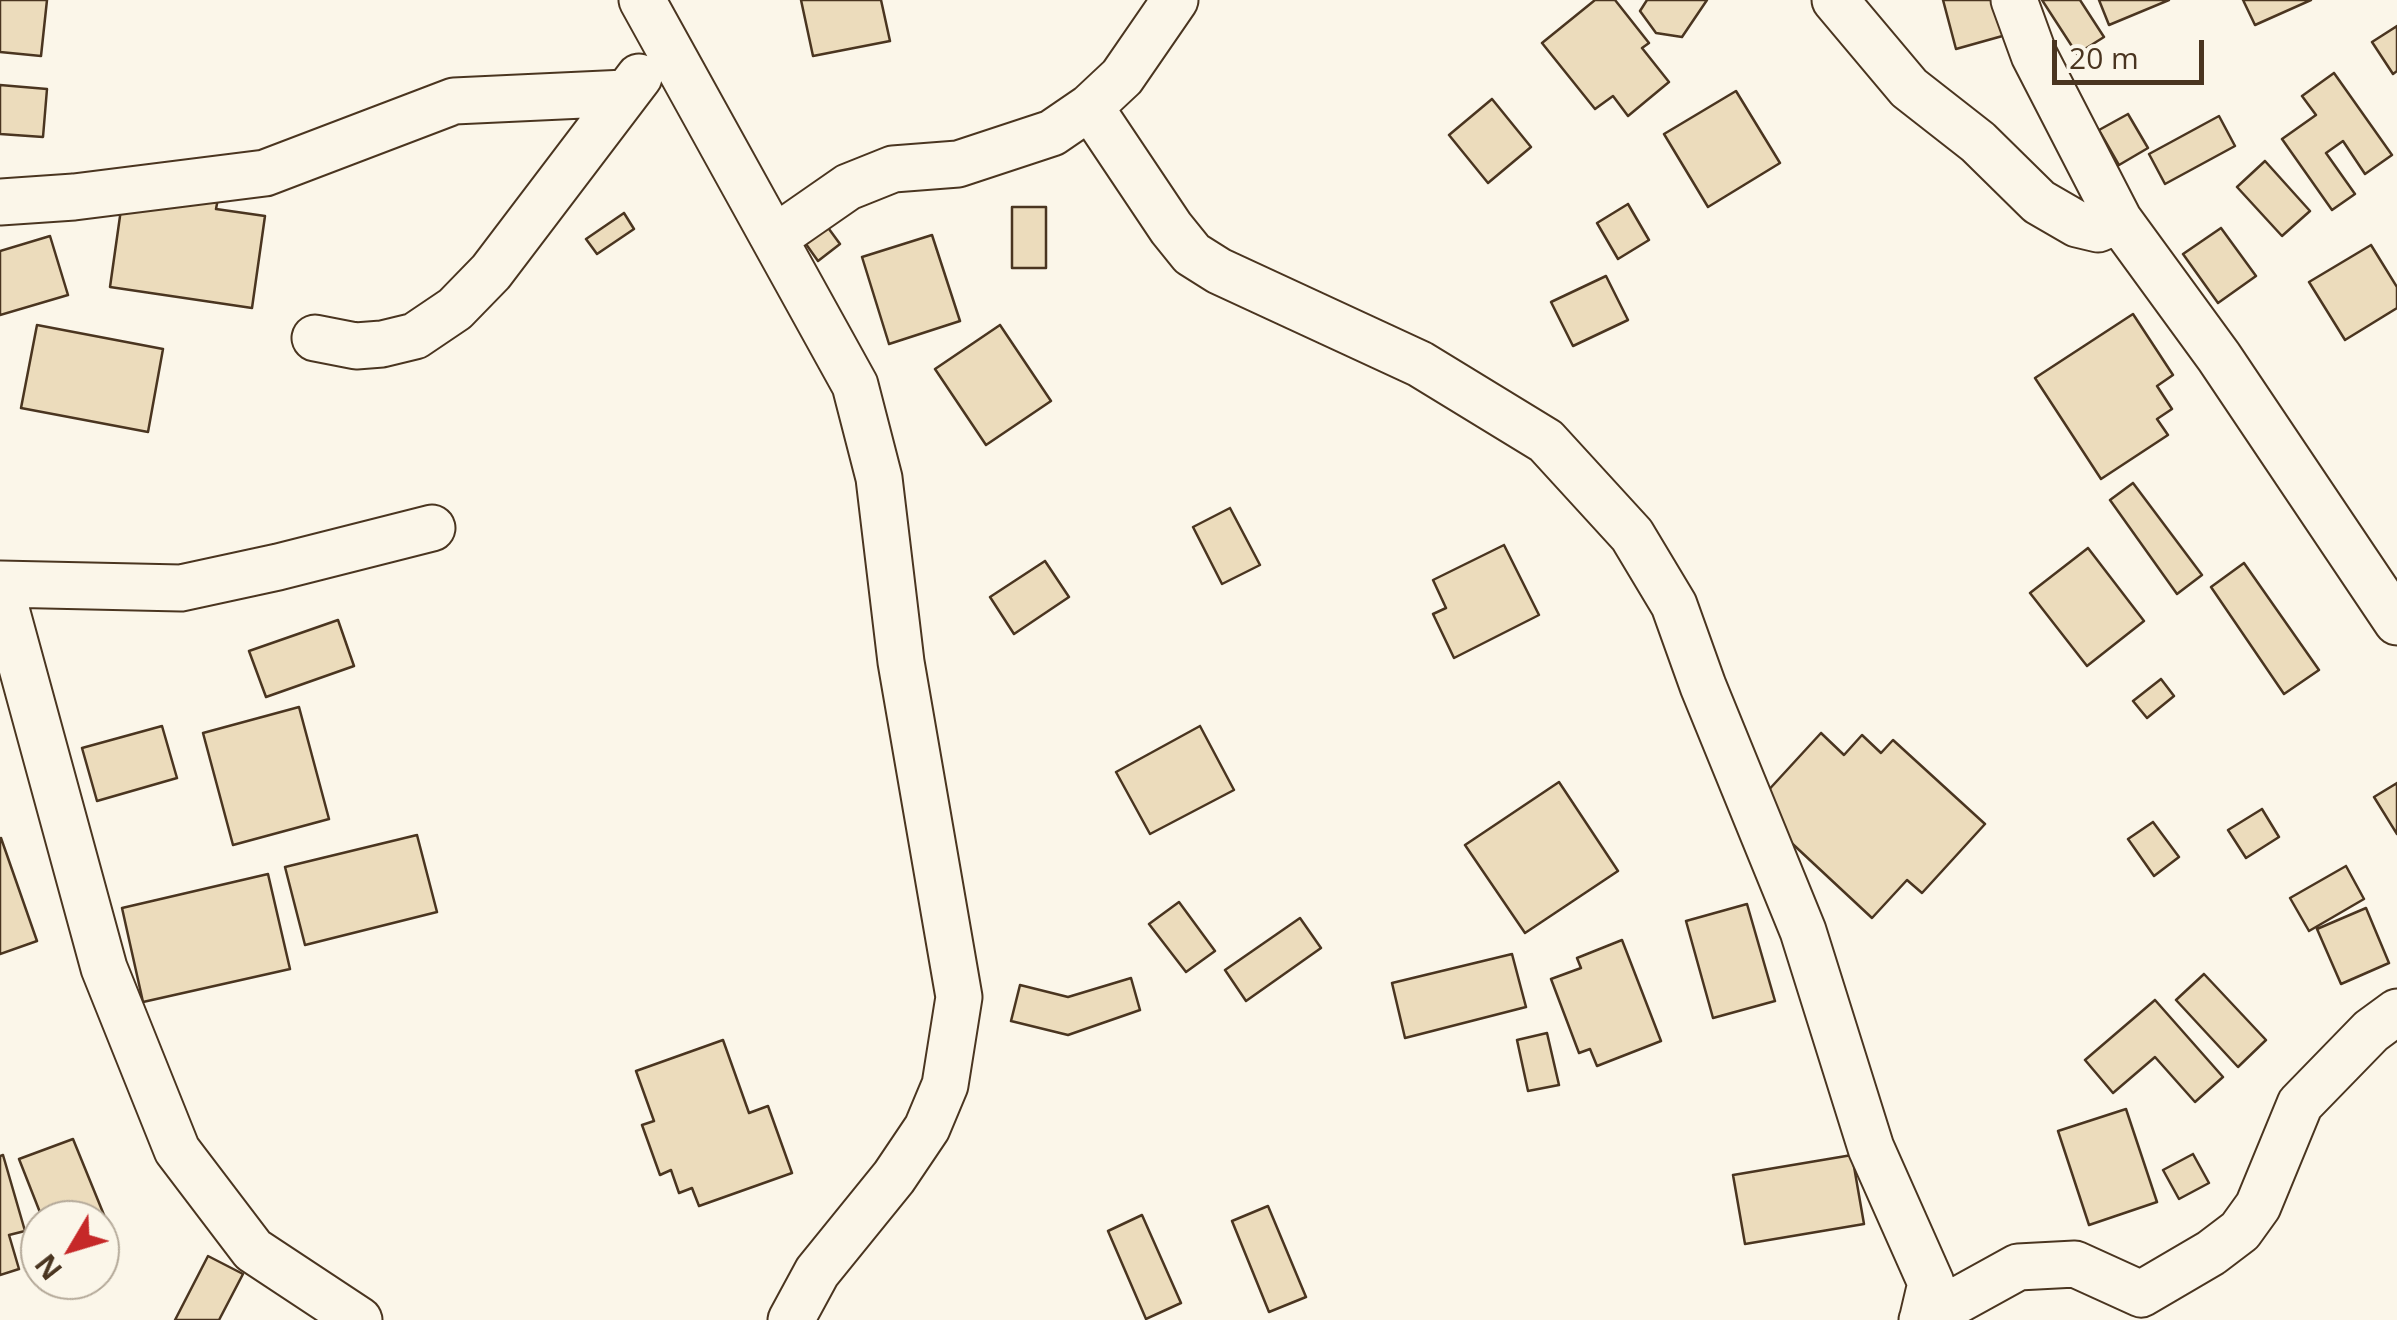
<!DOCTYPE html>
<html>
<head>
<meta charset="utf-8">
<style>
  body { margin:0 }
  #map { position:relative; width:2397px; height:1320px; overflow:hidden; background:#fbf6e9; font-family:"Open Sans",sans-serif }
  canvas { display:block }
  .north { position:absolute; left:20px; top:1200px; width:100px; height:100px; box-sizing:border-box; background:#fbf6e9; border:2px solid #b4a999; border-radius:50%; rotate:232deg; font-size:28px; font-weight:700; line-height:40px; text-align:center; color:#4a3520 }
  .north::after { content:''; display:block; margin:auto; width:35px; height:45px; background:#c62828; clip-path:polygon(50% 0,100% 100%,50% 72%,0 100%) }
  .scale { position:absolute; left:2052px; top:40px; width:152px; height:45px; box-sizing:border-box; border:5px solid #4a3520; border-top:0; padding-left:12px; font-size:30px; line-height:35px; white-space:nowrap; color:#4a3520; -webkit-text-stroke:8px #fbf6e9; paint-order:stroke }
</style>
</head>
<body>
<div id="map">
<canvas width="2397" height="1320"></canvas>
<div class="north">N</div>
<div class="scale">20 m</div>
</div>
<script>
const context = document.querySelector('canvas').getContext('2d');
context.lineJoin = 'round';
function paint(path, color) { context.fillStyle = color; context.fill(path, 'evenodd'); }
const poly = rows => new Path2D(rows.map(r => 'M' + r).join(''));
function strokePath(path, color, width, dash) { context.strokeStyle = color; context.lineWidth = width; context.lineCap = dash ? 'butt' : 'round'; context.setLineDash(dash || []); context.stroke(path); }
const building = poly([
  [0,0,47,0,41,56,0,52,0,0],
  [801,0,881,0,890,41,813,56,801,0],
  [1595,0,1615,0,1649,43,1642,48,1669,82,1628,116,1613,96,1595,109,1542,43,1595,0],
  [1647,0,1707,0,1682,37,1656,33,1640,11,1647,0],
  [1943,0,1997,0,2006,35,1956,49,1943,0],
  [2042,0,2080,0,2104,37,2077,54,2042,0],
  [2099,0,2169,0,2109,25,2099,0],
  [2243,0,2311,0,2255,25,2243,0],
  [2397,26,2397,71,2393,74,2372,42,2397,26],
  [2334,73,2392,155,2365,174,2343,141,2326,153,2355,194,2332,210,2282,139,2316,115,2302,96,2334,73],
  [0,85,47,89,43,137,0,134,0,85],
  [1736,91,1780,163,1708,207,1664,134,1736,91],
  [1492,99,1531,147,1488,183,1449,135,1492,99],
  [2128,114,2148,148,2119,165,2099,130,2128,114],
  [2219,116,2235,146,2165,184,2149,154,2219,116],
  [2265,161,2310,211,2282,236,2237,187,2265,161],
  [219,193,216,209,265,216,252,308,110,287,123,195,219,193],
  [1628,204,1649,240,1618,259,1597,223,1628,204],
  [1012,207,1046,207,1046,268,1012,268,1012,207],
  [624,213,634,229,597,254,586,239,624,213],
  [818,214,840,244,818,261,796,230,818,214],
  [2221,228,2256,276,2218,303,2183,254,2221,228],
  [932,235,960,321,889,344,862,257,932,235],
  [50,236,68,295,0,315,0,251,50,236],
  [2371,245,2397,287,2397,308,2345,340,2309,282,2371,245],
  [1606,276,1628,320,1573,346,1551,302,1606,276],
  [2133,314,2173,375,2157,386,2172,409,2157,419,2168,435,2101,479,2035,378,2133,314],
  [37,325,163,349,148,432,21,408,37,325],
  [1000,325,1051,401,986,445,935,369,1000,325],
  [2133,483,2202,575,2177,594,2110,500,2133,483],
  [1230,508,1260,565,1222,584,1193,527,1230,508],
  [1504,545,1539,615,1454,658,1433,614,1446,608,1433,580,1504,545],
  [2088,548,2144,621,2087,666,2030,593,2088,548],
  [1045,561,1069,597,1014,634,990,597,1045,561],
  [2244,563,2319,670,2284,694,2211,587,2244,563],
  [338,620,354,666,266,697,249,651,338,620],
  [2161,679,2174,696,2147,718,2133,701,2161,679],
  [299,707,329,819,233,845,203,733,299,707],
  [162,726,177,778,97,801,82,748,162,726],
  [1200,726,1234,790,1150,834,1116,772,1200,726],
  [1821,733,1844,755,1862,735,1881,753,1893,740,1985,824,1922,893,1907,880,1872,918,1753,807,1821,733],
  [1559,782,1618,871,1525,933,1465,845,1559,782],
  [2397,783,2397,834,2374,797,2397,783],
  [2262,809,2279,837,2246,858,2228,830,2262,809],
  [2153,822,2179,857,2154,876,2128,839,2153,822],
  [417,835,437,912,305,945,285,867,417,835],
  [1,838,37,941,0,954,0,839,1,838],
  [2346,866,2364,899,2309,931,2290,898,2346,866],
  [268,874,290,969,143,1002,122,908,268,874],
  [1179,902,1215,951,1186,972,1149,924,1179,902],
  [1747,904,1775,1001,1713,1018,1686,921,1747,904],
  [2366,908,2389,963,2341,984,2317,929,2366,908],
  [1300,918,1321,948,1246,1001,1225,970,1300,918],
  [1622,940,1661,1041,1597,1066,1590,1049,1579,1053,1551,979,1581,968,1577,958,1622,940],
  [1512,954,1526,1007,1405,1038,1392,983,1512,954],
  [2204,974,2266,1040,2238,1067,2176,1000,2204,974],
  [1131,978,1140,1010,1068,1035,1011,1021,1020,985,1068,997,1131,978],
  [2155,1000,2223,1077,2195,1102,2155,1057,2113,1093,2085,1060,2155,1000],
  [1547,1033,1559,1085,1528,1091,1517,1040,1547,1033],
  [723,1040,749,1113,768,1106,792,1173,699,1206,692,1188,679,1193,671,1170,660,1175,642,1125,654,1121,636,1071,723,1040],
  [2126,1109,2157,1202,2089,1225,2058,1131,2126,1109],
  [73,1139,104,1215,90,1220,43,1220,19,1159,73,1139],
  [2193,1154,2209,1183,2179,1199,2163,1170,2193,1154],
  [3,1155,25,1231,9,1235,19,1269,0,1275,0,1156,3,1155],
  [1852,1155,1864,1224,1745,1244,1733,1175,1852,1155],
  [1268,1206,1306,1297,1269,1312,1232,1221,1268,1206],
  [1142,1215,1181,1303,1146,1319,1108,1231,1142,1215],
  [208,1256,243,1274,219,1320,175,1320,208,1256]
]);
paint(building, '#ecdcbc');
strokePath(building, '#4a3520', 2.5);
const street = poly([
  [642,0,855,385,879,478,901,662,959,997,945,1085,927,1128,894,1177,817,1272,791,1320],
  [1835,0,1909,88,1978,142,2039,202,2077,224,2098,229,2119,220],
  [2014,0,2034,55,2119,220,2219,357,2397,622],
  [1090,107,1171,228,1192,254,1219,271,1420,364,1546,441,1632,535,1674,605,1703,686,1803,931,1871,1148,1931,1283,1923,1317],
  [0,202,74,197,265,173,454,101,626,93],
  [776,237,848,187,893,169,958,164,1052,133,1090,107,1122,77,1175,0],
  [315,338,356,346,382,344,415,336,455,309,491,272,639,77],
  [0,584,181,588,278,567,432,528],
  [0,587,104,968,177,1150,253,1250,359,1320],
  [1922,1320,2018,1267,2075,1264,2141,1294,2211,1253,2240,1231,2258,1206,2300,1104,2371,1031,2397,1012]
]);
strokePath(street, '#4a3520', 49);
strokePath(street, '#fbf6e9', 45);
</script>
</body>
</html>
